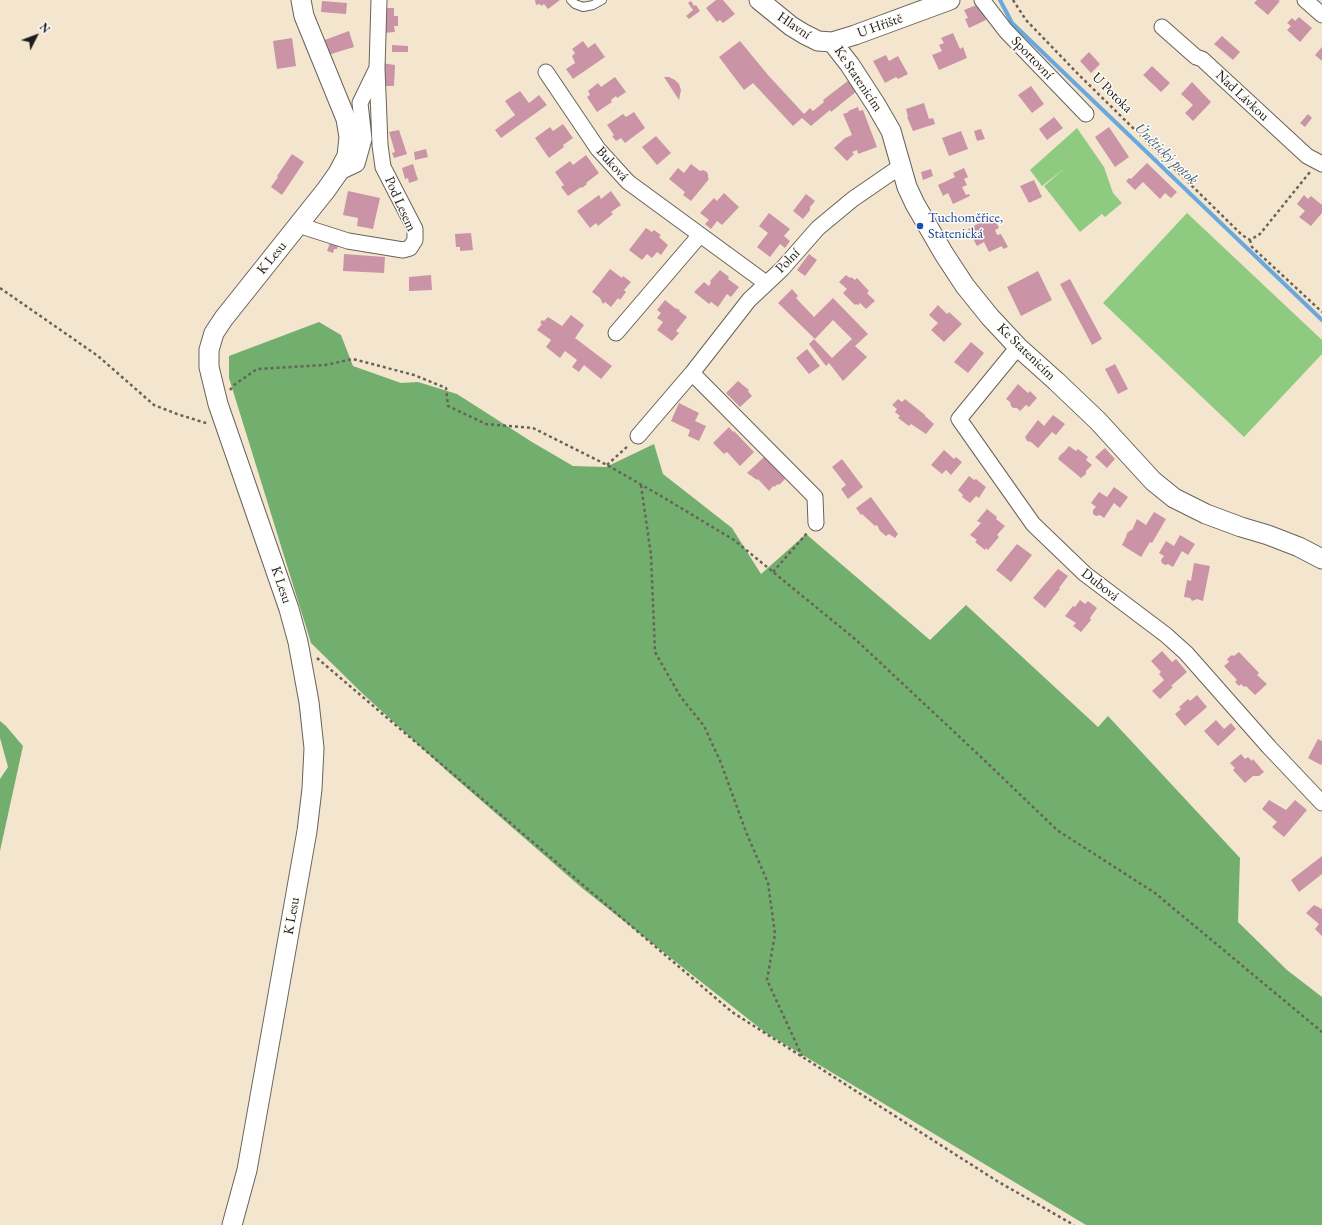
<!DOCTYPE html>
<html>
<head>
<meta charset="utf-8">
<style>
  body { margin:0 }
  #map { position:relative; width:1322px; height:1225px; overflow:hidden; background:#f4e6ce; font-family:"EB Garamond",serif }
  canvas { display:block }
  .north { position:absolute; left:16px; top:16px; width:40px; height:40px; -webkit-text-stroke:3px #fdfcf7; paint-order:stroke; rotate:48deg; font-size:11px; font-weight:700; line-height:16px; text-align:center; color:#1c1c1c }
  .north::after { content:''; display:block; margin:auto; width:14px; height:18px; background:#1c1c1c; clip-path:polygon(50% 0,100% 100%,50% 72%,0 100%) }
</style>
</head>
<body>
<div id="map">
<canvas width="1322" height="1225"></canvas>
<div class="north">N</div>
</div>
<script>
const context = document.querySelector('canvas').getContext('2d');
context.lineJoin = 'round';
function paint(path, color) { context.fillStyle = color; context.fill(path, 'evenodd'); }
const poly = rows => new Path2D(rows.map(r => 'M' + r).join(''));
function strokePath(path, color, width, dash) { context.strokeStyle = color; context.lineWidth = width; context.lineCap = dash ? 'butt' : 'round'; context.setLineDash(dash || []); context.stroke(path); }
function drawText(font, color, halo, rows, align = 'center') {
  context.font = font + ' "EB Garamond",serif'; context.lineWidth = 3; context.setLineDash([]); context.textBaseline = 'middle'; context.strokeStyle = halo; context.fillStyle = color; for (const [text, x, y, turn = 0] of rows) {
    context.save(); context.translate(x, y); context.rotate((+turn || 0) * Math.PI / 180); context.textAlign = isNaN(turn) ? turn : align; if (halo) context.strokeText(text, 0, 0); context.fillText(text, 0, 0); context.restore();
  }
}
paint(poly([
  [1077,128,1104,167,1113,193,1122,203,1105,217,1102,214,1080,232,1044,186,1065,168,1042,186,1030,170],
  [1187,213,1322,340,1322,354,1244,437,1103,303]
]), '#8ecb81');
paint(poly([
  [319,322,341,335,353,366,401,383,418,382,457,394,532,442,573,466,606,467,654,444,663,474,732,528,761,574,806,534,930,640,966,605,1098,727,1108,716,1240,858,1238,922,1287,970,1322,997,1322,1225,1086,1225,766,1033,582,888,447,771,363,694,311,643,229,378,229,356],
  [0,721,6,726,23,746,0,851,0,779,8,767,0,738]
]), '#72af6f');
strokePath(poly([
  [1000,0,1012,23,1322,320]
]), '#69a8dc', 4);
paint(poly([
  [535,0,560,0,548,9,544,4,541,6,540,4,536,5],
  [716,0,723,0,735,14,723,23,720,20,717,22,706,8],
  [1257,0,1278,0,1280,1,1268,15,1254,3],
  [322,1,347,3,346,14,321,12],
  [691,1,694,6,696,5,700,11,689,19,686,16,693,10,688,3],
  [979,4,986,20,969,28,965,19,968,18,964,10],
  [382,8,394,8,394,16,398,16,398,26,394,26,395,32,383,33],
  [1299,17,1312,28,1300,42,1287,30,1291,26,1287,23,1292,18,1295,21],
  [349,31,354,47,328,55,322,41],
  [953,33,960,49,963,47,967,58,939,70,932,55,942,51,939,45,944,43,941,38],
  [1222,36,1240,52,1233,60,1214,44],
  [292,38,296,66,277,69,273,41],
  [583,41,588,48,595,43,605,57,573,79,566,69,575,63,572,56,575,53,572,49],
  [740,41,768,75,804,114,810,108,813,111,824,102,823,100,849,80,857,91,831,112,830,110,811,126,802,118,793,126,753,83,744,90,719,57],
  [392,45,408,46,408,52,392,52],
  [1322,47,1322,61,1315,55],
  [1089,52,1100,64,1091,73,1080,61],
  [886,55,889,61,898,56,908,74,898,79,896,77,885,83,873,61],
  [382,63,395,65,394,86,380,86],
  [1152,66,1170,83,1161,92,1143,75],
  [615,77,626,92,617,98,616,96,611,100,612,102,597,112,587,97,590,95,588,91,598,83,601,87],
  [664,77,669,77,675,80,679,84,681,90,679,100],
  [1192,82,1211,102,1193,121,1185,113,1193,105,1181,94],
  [1031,86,1044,104,1032,113,1018,95],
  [520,91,529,103,539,95,547,105,501,138,495,130,515,115,505,101],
  [924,103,929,119,933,118,935,124,913,131,907,117,908,117,906,109],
  [858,107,859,111,863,110,877,147,858,154,857,150,852,152,854,154,847,161,834,148,845,138,852,135,843,114,849,112,848,111],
  [634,112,645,128,625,143,621,138,616,141,612,136,614,135,607,125,623,114,626,117],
  [1308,114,1312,118,1305,127,1300,123],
  [1054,117,1063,128,1047,140,1039,129],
  [563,124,573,138,563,145,564,147,549,158,535,138,550,127,553,131],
  [1109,127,1129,157,1115,167,1095,137],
  [981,129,985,139,977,141,974,131],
  [399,130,407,154,394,158,392,153,395,152,389,132],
  [961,131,968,149,949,156,942,138],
  [656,136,671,153,657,165,642,147],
  [426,149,428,157,415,160,414,152],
  [292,154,304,162,282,195,271,187,278,177,277,176],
  [586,155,599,173,586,183,587,184,582,188,581,187,568,196,561,187,564,185,555,172,570,161,573,165],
  [1147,163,1177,192,1171,198,1165,193,1160,199,1143,182,1135,190,1126,181,1129,178,1131,179],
  [413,164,418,180,409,183,408,178,405,179,402,168],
  [691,164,700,171,703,170,707,172,708,175,708,178,709,179,691,201,683,195,685,192,669,179,678,168,684,173],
  [964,168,968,177,964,179,967,185,962,187,966,195,969,194,970,196,953,204,948,193,943,196,938,185,955,177,953,173],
  [931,169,933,176,923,180,921,172],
  [1034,180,1042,197,1029,203,1020,186],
  [348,191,380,198,373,229,357,226,358,218,343,215],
  [611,191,621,205,611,212,613,214,598,226,596,223,590,228,577,211,599,195,601,199],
  [724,193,739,207,722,225,717,221,711,229,705,224,709,220,700,213,714,198,717,201],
  [806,194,815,201,810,207,810,210,803,219,793,211],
  [1304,195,1308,199,1311,196,1322,205,1322,213,1311,226,1299,217,1305,211,1297,204],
  [769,213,790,229,784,236,790,241,785,248,780,244,770,257,757,247,768,233,759,226],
  [993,216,999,228,995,230,997,235,1001,234,1008,247,1003,249,1002,246,989,252,984,242,977,246,968,229],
  [646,228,652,232,654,230,661,235,659,237,668,245,661,255,657,252,652,258,647,254,642,260,629,250],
  [471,233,473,250,460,251,460,247,456,247,455,234],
  [330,243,334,245,335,243,339,244,337,249,334,249,333,253,327,251],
  [344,254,385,257,384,273,343,271],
  [809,254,817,260,805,276,797,270],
  [610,269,622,278,623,276,631,282,624,290,626,292,620,300,618,298,611,307,605,302,603,304,600,298,592,292],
  [720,270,729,277,728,279,739,287,731,297,727,294,718,307,711,302,709,304,694,292,704,282,709,286,711,282,710,281],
  [1038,271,1052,300,1021,316,1007,287],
  [431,275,432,290,409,291,409,277],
  [846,275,850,278,851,277,855,280,857,278,869,291,867,293,875,301,866,309,860,303,858,305,856,304,855,305,843,293,847,289,839,282],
  [1070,279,1102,339,1092,345,1060,284],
  [792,289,798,296,796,298,814,317,833,298,868,334,855,346,867,357,843,381,829,363,826,366,809,344,814,339,832,358,852,339,833,320,815,339,778,303],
  [665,300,675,308,680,310,679,311,687,317,676,331,679,333,672,341,657,330,663,322,657,318,661,313,657,310],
  [938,305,947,314,949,312,962,324,944,342,931,330,938,323,929,315],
  [571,315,584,325,575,338,612,366,601,379,584,365,579,372,572,367,577,360,565,351,560,358,546,347,551,340,537,330,542,324,540,323,542,320,544,321,548,317,562,326],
  [971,342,984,353,968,373,954,362],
  [807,349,820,366,809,374,796,358],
  [1115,364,1128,389,1118,394,1105,369],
  [738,381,749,390,748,391,752,396,740,407,726,393],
  [1018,384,1028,393,1030,391,1037,398,1029,407,1026,405,1020,411,1017,408,1013,408,1011,406,1010,402,1006,399],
  [898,399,902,402,905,399,925,415,925,416,934,424,926,434,911,424,909,426,898,418,900,416,895,412,897,409,892,405],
  [679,403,699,413,695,421,706,426,699,441,688,436,690,430,671,421],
  [1053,415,1065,424,1056,435,1052,432,1038,448,1031,442,1027,441,1025,437,1038,420,1044,426],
  [729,427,733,432,734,431,754,452,740,466,727,452,724,454,713,443],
  [1069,446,1076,451,1078,449,1088,457,1086,460,1092,465,1086,471,1086,474,1081,478,1058,459,1060,455,1064,452],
  [1105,448,1115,459,1107,468,1095,457],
  [944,450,954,459,956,457,962,462,951,475,946,470,942,474,931,465],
  [764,457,785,479,779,485,778,484,774,487,773,486,769,491,758,479,757,480,747,473],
  [842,459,863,487,848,499,841,489,846,485,832,467],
  [969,476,974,480,976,479,986,487,979,498,976,496,970,503,962,497,963,495,958,490],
  [1114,487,1128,497,1120,508,1114,503,1104,518,1100,515,1096,516,1093,514,1093,510,1096,507,1091,503,1099,492,1107,497],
  [871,497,898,534,895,538,889,534,886,536,880,531,877,525,875,526,862,514,861,515,856,508],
  [987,509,997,517,996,519,1005,526,997,535,999,537,988,550,986,548,985,550,975,542,977,540,970,535,981,523,977,521],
  [1154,512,1166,519,1152,543,1150,542,1141,557,1122,545,1126,537,1127,533,1131,530,1132,530,1137,519,1146,525],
  [1180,535,1195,544,1188,555,1182,551,1173,567,1168,564,1165,565,1162,563,1161,560,1164,556,1159,553,1166,541,1174,546],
  [1017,544,1032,555,1011,582,996,570],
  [1194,563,1210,566,1203,601,1197,599,1192,601,1190,598,1184,597,1187,580,1191,581],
  [1058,569,1068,576,1059,588,1060,589,1045,608,1033,598],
  [1080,600,1085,604,1088,601,1097,608,1090,618,1091,620,1081,632,1073,626,1076,623,1065,616,1073,606,1075,607],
  [1162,651,1172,662,1176,659,1187,672,1171,686,1173,687,1160,699,1152,691,1164,680,1159,674,1161,672,1151,661],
  [1239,652,1259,673,1257,675,1267,684,1255,695,1246,686,1244,687,1241,684,1239,686,1235,682,1237,680,1224,666,1229,662,1227,659,1232,655,1234,656],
  [1197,695,1207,707,1185,726,1175,714,1181,709,1179,707,1188,699,1190,701],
  [1216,720,1224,729,1231,723,1236,729,1218,746,1204,731],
  [1318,739,1322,741,1322,763,1321,765,1308,758],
  [1241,754,1245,759,1248,757,1252,761,1253,759,1264,772,1259,776,1253,776,1245,783,1233,770,1235,768,1230,763],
  [1269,800,1286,810,1295,800,1307,810,1284,837,1272,827,1277,822,1262,809],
  [1322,856,1322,874,1299,892,1291,880],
  [1314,905,1322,909,1322,936,1315,929,1319,924,1306,913]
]), '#ca94a6');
const service = poly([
  [571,0,575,4,583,7,593,5,602,0]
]);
const minor = poly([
  [982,0,1006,31,1086,114],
  [1305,0,1322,15],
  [1162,27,1196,57,1202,59,1307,156,1322,164],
  [546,72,598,149,628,182,766,283],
  [338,173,357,164,364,139,360,103,377,68,379,0],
  [298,225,348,241,403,250,410,248,415,240,415,229,383,167,380,145,377,68],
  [616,333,700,235],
  [1018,347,959,419,1033,524,1085,574,1166,635,1186,653,1269,747,1322,803],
  [692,373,815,497,816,523],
  [638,436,692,373,749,300,782,269,818,228,853,199,901,166]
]);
const tertiary = poly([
  [759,0,791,26,804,34,818,41,832,42,855,35,950,0],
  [832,42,850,65,876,105,891,131,907,187,915,204,944,254,965,286,990,317,1018,347,1056,381,1098,421,1153,481,1174,498,1206,514,1241,527,1268,535,1299,547,1322,559],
  [232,1225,247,1170,307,831,312,789,314,748,309,702,298,642,289,609,218,404,209,367,209,350,214,333,224,318,326,190,338,173,347,156,349,137,346,119,304,16,301,0]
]);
strokePath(service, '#68635a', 10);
strokePath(minor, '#68635a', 17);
strokePath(tertiary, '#68635a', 21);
strokePath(poly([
  [1013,0,1026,20,1079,75,1242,235,1250,240,1260,234,1310,172],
  [1250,240,1252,247,1322,312],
  [0,288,98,356,154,405,177,414,209,424],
  [230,390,234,385,257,369,325,365,353,359,414,375,446,388,448,406,486,424,533,428,607,465,661,496,734,540,855,639,981,757,1057,830,1155,893,1322,1032],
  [607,465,629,445],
  [641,485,651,555,655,652,680,696,704,726,721,763,746,832,768,883,775,934,767,980,802,1056],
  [773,572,808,532],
  [317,658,732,1012,997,1181,1074,1225]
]), '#68635a', 2.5, [3, 3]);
strokePath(service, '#fff', 8);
strokePath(minor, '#fff', 15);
strokePath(tertiary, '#fff', 19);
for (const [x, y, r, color] of [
  [920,226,4,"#1a4fb4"]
]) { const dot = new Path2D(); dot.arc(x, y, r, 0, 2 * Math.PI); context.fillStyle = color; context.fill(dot); strokePath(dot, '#fdfcf7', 1.5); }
drawText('14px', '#1c1c1c', '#fdfcf7', [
  ["Hlavní",794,26,34],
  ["U Hřiště",880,26,-20],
  ["Sportovní",1032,58,46],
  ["Ke Statenicím",858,79,56],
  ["U Potoka",1112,93,45],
  ["Nad Lávkou",1242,96,43],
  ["Buková",612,164,48],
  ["Pod Lesem",400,204,66],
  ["K Lesu",272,258,-51],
  ["Polní",788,261,-46],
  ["Ke Statenicím",1026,352,44],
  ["K Lesu",281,585,71],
  ["Dubová",1100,585,38],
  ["K Lesu",292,916,-80]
]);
drawText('14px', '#164399', '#fdfcf7', [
  ["Tuchoměřice,",928,218],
  ["Statenická",928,234]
], 'left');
drawText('italic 15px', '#3f5b72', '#fdfcf7', [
  ["Únětický potok",1166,154,44]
]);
</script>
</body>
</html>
